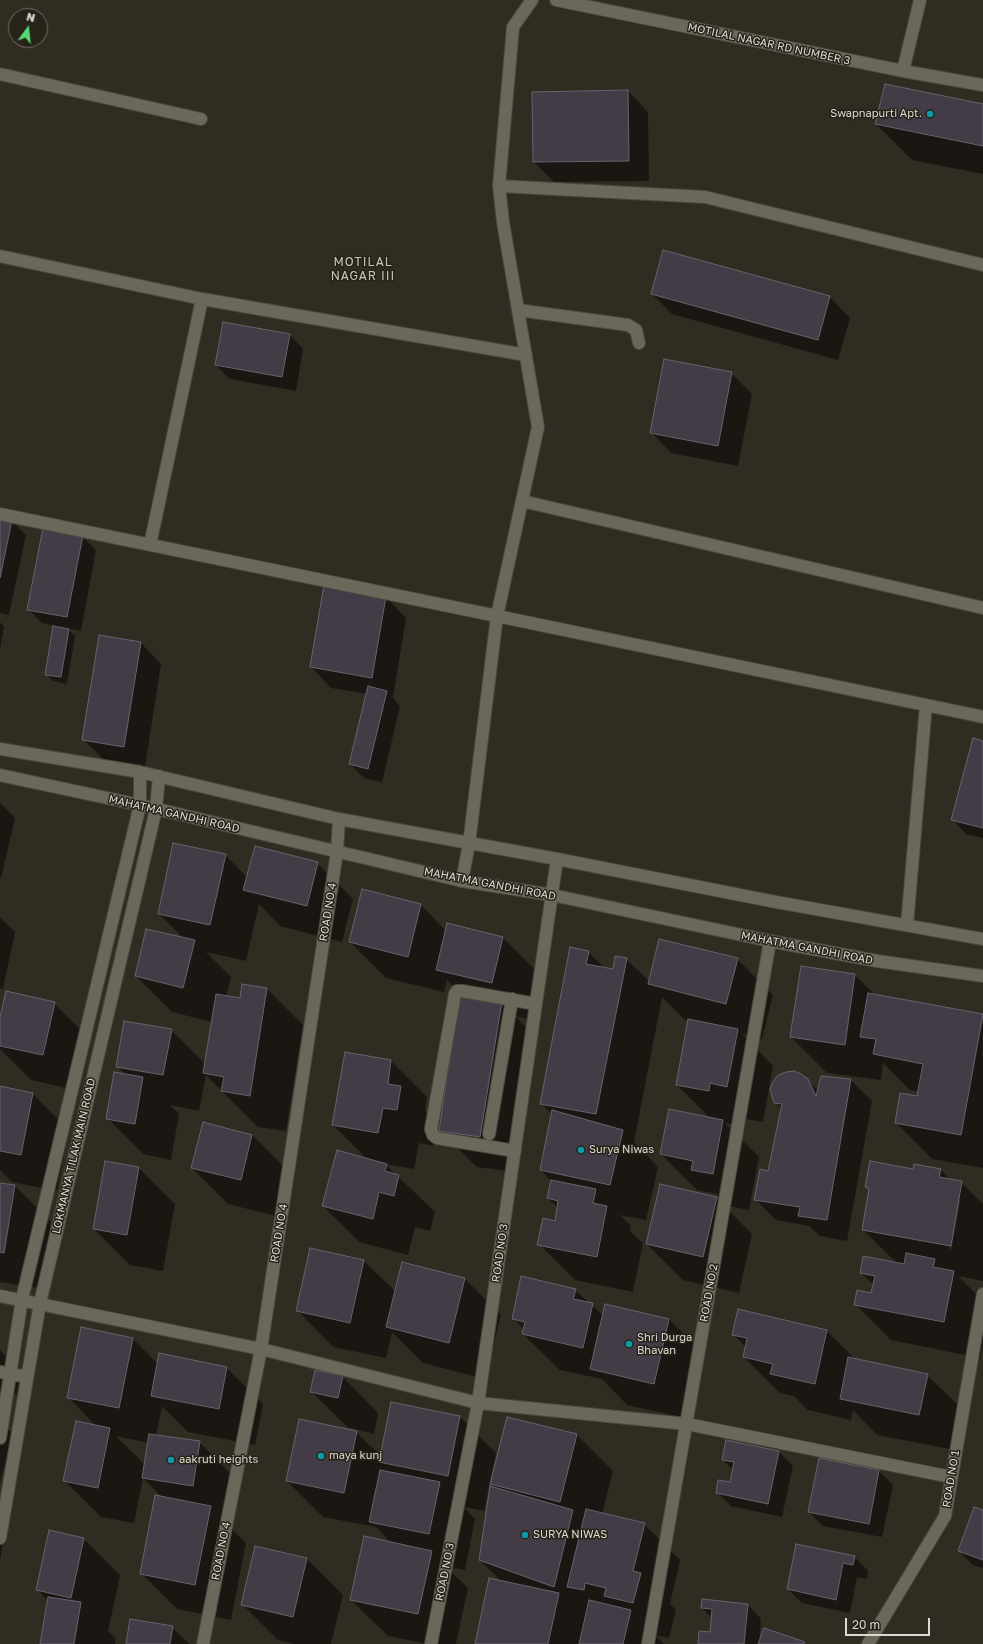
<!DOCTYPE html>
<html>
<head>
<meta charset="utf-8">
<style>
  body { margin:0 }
  #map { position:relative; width:983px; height:1644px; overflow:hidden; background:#312c22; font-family:"Golos Text",sans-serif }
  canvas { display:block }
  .north { position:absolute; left:8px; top:8px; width:40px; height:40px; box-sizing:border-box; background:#272319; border:1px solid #706c63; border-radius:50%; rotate:15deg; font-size:11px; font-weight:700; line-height:16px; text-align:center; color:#dddad3 }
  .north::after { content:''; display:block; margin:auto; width:14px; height:18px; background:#57d670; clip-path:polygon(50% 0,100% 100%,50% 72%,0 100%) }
  .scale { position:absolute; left:845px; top:1618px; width:85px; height:18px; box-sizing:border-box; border:2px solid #dddad3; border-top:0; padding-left:5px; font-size:12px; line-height:14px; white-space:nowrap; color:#dddad3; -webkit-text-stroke:3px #272319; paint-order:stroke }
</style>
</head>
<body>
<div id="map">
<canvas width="983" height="1644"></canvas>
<div class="north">N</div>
<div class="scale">20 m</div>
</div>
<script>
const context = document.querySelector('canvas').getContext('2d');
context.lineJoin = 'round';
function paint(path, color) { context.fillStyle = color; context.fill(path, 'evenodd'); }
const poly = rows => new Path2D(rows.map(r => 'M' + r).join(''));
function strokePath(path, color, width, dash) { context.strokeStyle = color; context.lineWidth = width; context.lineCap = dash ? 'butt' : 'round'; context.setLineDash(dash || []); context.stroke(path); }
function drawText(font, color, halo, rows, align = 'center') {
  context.font = font + ' "Golos Text",sans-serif'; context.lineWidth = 3; context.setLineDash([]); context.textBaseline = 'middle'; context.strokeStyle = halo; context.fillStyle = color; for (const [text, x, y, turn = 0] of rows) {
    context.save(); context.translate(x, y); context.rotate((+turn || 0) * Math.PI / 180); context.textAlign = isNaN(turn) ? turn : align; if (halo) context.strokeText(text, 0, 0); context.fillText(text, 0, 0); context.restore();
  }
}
paint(poly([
  [628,91,648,112,649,181,554,182,534,162],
  [983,105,983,174,912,160,876,124],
  [652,294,830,297,850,318,838,360,672,314],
  [290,335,303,349,296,391,230,379,216,365],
  [731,373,752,394,738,466,671,453,651,432],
  [0,518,12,521,26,535,9,615,0,613],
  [82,536,96,550,81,631,67,628,75,636,67,684,53,681,46,674,54,626,42,623,28,609],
  [386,597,406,618,393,698,400,706,382,782,364,778,350,764,367,694,331,688,311,667],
  [0,622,4,627,0,650],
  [141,643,161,664,145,767,104,760,83,739],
  [983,742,983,838,966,834,953,820],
  [0,803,15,818,1,878,0,878],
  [225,855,247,877,317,863,353,899,342,942,280,926,259,904,246,961,206,952,231,977,226,997,241,1000,243,985,267,989,303,1025,286,1131,258,1127,206,1075,199,1111,170,1105,179,1114,171,1160,143,1154,107,1118,126,1075,117,1066,171,1030,205,1064,212,1022,172,1012,136,976,184,939,159,914],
  [421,905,446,931,447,925,503,938,539,974,528,1019,515,1016,537,1038,516,1172,477,1167,440,1131,464,997,447,980,444,992,386,978,350,942],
  [0,917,15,932,3,989,0,988],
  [588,952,605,968,614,970,626,959,650,982,737,959,773,995,762,1039,742,1034,773,1066,763,1122,746,1119,744,1127,725,1123,759,1157,749,1210,728,1206,717,1194,697,1190,661,1154,711,1119,677,1085,689,1021,685,1020,662,997,634,1142,658,1167,646,1220,620,1215,631,1226,630,1231,643,1243,633,1292,575,1280,539,1244,555,1222,558,1208,548,1198,551,1181,541,1170,552,1115,541,1103],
  [802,968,855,975,875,995,983,1015,983,1168,932,1159,896,1123,918,1097,919,1092,910,1090,883,1063,881,1080,827,1073,791,1037],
  [54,1003,90,1039,79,1091,31,1080,0,1049,0,1022],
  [346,1054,391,1061,427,1097,425,1111,437,1123,433,1146,419,1143,414,1169,385,1164,435,1212,430,1231,415,1227,408,1255,359,1242,323,1206,368,1160,333,1125],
  [822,1077,851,1080,872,1101,847,1241,820,1236,809,1226,776,1220,755,1199,769,1172,782,1109,775,1102,807,1080,819,1091],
  [0,1087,33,1094,69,1130,57,1191,12,1182,0,1170],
  [252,1135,288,1171,276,1216,228,1204,192,1168],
  [139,1168,175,1204,163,1271,130,1265,94,1229],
  [940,1169,951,1180,961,1182,983,1204,983,1281,958,1276,983,1301,983,1342,980,1358,891,1340,855,1304,872,1294,874,1285,861,1273,897,1263,863,1230,870,1191,866,1187,914,1170],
  [957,1201,960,1201,951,1251,949,1251],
  [0,1184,15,1186,51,1222,40,1288,0,1282],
  [716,1198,752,1234,739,1293,683,1280,647,1244],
  [310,1249,364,1261,396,1292,403,1263,465,1279,501,1315,485,1379,423,1363,392,1332,386,1358,333,1347,297,1310],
  [575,1290,603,1315,605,1305,669,1319,705,1356,690,1419,627,1405,602,1379,560,1370,523,1334,524,1330,513,1318],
  [739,1310,827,1331,856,1360,927,1375,964,1411,955,1450,877,1435,853,1410,851,1420,808,1410,794,1396,780,1393,744,1357,746,1347,733,1334],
  [133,1339,158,1364,227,1368,263,1404,255,1445,188,1432,162,1406,156,1436,199,1442,235,1478,224,1521,246,1543,231,1620,177,1609,141,1573,163,1498,143,1478,134,1523,101,1517,65,1481,97,1427,68,1397],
  [116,1436,149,1443,145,1465],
  [0,1350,21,1371,17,1394,0,1391],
  [342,1376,378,1413,374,1434,347,1427,311,1391],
  [392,1403,460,1417,496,1453,484,1511,464,1507,475,1519,465,1570,445,1566,468,1588,456,1644,428,1644,388,1636,351,1600,392,1544,376,1527,323,1517,287,1481,356,1432,381,1456],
  [0,1421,12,1433,0,1484],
  [577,1435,613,1471,602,1514,644,1524,680,1560,670,1604,676,1610,669,1638,655,1635,664,1644,476,1644,502,1582,480,1560,496,1489,491,1484],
  [779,1452,793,1466,782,1517,731,1506,717,1492,730,1483,733,1470,723,1460],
  [820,1459,879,1471,893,1485,882,1537,823,1526,809,1512],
  [983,1511,983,1568,973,1565,959,1551],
  [0,1525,5,1530,0,1561],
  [49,1531,84,1539,120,1575,108,1631,116,1639,115,1644,41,1644,48,1601,37,1589],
  [256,1547,307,1559,343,1595,331,1644,294,1644,278,1640,242,1604],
  [855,1557,868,1571,867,1579,857,1577,850,1613,802,1603,788,1589],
  [748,1605,761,1619,759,1643,804,1643,805,1644,699,1644,711,1633,712,1618,702,1608],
  [172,1627,189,1644,127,1644]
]), '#0007');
const building = poly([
  [885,84,983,104,983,146,875,124,885,84],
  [628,90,629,161,533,162,532,92,628,90],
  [663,250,830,296,818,340,651,294,663,250],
  [223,322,290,334,282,377,215,365,223,322],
  [664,359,732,372,718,446,650,433,664,359],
  [0,517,12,520,0,578,0,517],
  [43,528,83,535,67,617,27,610,43,528],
  [324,585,386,596,372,678,310,667,324,585],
  [53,626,69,629,61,677,45,675,53,626],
  [99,635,141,642,124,747,82,740,99,635],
  [368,686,387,691,368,769,349,764,368,686],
  [973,738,983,741,983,828,951,820,973,738],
  [173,843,226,854,210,925,158,914,173,843],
  [255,846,318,862,307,906,243,890,255,846],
  [362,889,421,904,408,957,349,942,362,889],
  [447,923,503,937,492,983,436,970,447,923],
  [146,929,195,940,183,988,135,976,146,929],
  [659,939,738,958,726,1004,648,984,659,939],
  [570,947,589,951,586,964,613,969,615,956,627,958,596,1114,540,1104,570,947],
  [801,966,855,974,845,1045,790,1037,801,966],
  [242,984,267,988,250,1096,221,1091,224,1077,203,1073,216,994,240,998,242,984],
  [6,991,55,1002,43,1055,0,1046,0,1017,6,991],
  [868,993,983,1014,961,1135,895,1123,900,1093,917,1096,923,1064,873,1054,876,1039,860,1037,868,993],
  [459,995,502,1001,480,1137,439,1131,459,995],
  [688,1019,738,1029,727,1087,710,1083,709,1091,676,1085,688,1019],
  [124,1021,172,1029,163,1075,116,1067,124,1021],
  [345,1052,391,1060,388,1084,401,1086,397,1110,383,1108,378,1133,332,1125,345,1052],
  [794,1071,801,1074,808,1079,816,1096,821,1076,851,1079,827,1220,798,1216,800,1207,754,1200,760,1169,768,1171,782,1104,774,1103,770,1089,773,1082,778,1075,786,1072,794,1071],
  [114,1072,143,1077,135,1124,106,1119,114,1072],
  [0,1086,33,1093,21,1155,0,1151,0,1086],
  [669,1109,723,1120,713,1174,691,1170,693,1161,660,1154,669,1109],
  [552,1110,623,1130,610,1185,540,1170,552,1110],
  [203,1122,252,1135,241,1180,191,1168,203,1122],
  [337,1150,387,1164,385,1171,399,1175,394,1196,379,1192,373,1219,322,1206,337,1150],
  [105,1161,139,1167,127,1235,93,1229,105,1161],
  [870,1161,913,1169,914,1164,941,1169,939,1177,962,1181,951,1246,862,1230,869,1189,865,1187,870,1161],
  [551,1180,596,1189,593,1203,607,1206,597,1257,537,1245,543,1218,555,1221,558,1201,547,1198,551,1180],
  [0,1183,15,1185,4,1253,0,1252,0,1183],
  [660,1184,717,1197,703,1257,646,1244,660,1184],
  [310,1248,364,1260,350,1323,296,1311,310,1248],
  [906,1253,935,1259,933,1267,954,1271,944,1322,854,1305,857,1290,871,1293,875,1276,860,1273,863,1256,904,1264,906,1253],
  [402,1262,465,1278,449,1343,386,1327,402,1262],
  [521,1276,576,1289,573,1299,593,1303,583,1348,522,1334,525,1322,512,1319,521,1276],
  [605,1304,669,1319,654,1384,590,1369,605,1304],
  [738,1309,827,1330,815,1384,770,1374,773,1364,743,1357,747,1338,732,1335,738,1309],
  [81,1327,133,1338,119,1408,67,1398,81,1327],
  [159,1353,227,1367,219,1409,151,1396,159,1353],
  [848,1357,928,1374,919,1415,840,1399,848,1357],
  [315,1370,343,1376,338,1398,310,1392,315,1370],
  [391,1402,460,1416,448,1476,379,1462,391,1402],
  [507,1417,577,1434,560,1502,490,1484,507,1417],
  [299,1419,357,1431,344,1493,286,1481,299,1419],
  [76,1421,110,1428,98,1488,63,1481,76,1421],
  [149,1434,200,1441,193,1486,142,1478,149,1434],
  [726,1440,779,1451,768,1504,716,1493,718,1480,730,1482,734,1462,722,1460,726,1440],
  [819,1458,879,1470,869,1524,808,1512,819,1458],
  [380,1470,440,1482,429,1534,369,1522,380,1470],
  [490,1486,573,1510,554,1587,479,1560,490,1486],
  [155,1495,211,1506,195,1585,140,1574,155,1495],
  [974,1507,983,1510,983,1560,958,1551,974,1507],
  [586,1509,645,1523,633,1571,641,1573,633,1603,604,1596,606,1588,585,1583,584,1590,567,1587,586,1509],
  [49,1530,84,1538,71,1598,36,1590,49,1530],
  [364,1536,432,1551,418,1614,350,1600,364,1536],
  [796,1544,855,1556,853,1565,843,1563,836,1600,787,1589,796,1544],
  [255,1546,307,1558,293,1617,241,1605,255,1546],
  [489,1578,559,1593,548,1644,475,1644,489,1578],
  [48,1597,81,1602,74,1644,40,1644,48,1597],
  [702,1599,748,1604,744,1644,698,1644,699,1631,710,1632,712,1609,701,1608,702,1599],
  [589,1600,631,1610,623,1644,579,1644,589,1600],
  [130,1619,173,1626,170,1644,126,1644,130,1619],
  [764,1628,805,1642,804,1644,758,1644,764,1628]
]);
paint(building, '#433c46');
strokePath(building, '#69626d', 1);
const lane = poly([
  [518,310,628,325,636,330,639,343]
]);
const street = poly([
  [556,0,903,71,983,85],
  [903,71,920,0],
  [0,74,201,119],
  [499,186,705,197,983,265],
  [0,256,202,299],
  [522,501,983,608],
  [0,514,497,616,983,717],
  [150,545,202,299,526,355],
  [462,881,469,844,497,616,538,427,503,222,499,186,513,27,532,0],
  [907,925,926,705],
  [489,1134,512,999],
  [515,1151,437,1138,433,1135,431,1129,455,994,457,991,462,991,536,1004],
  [0,1296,261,1349,478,1403,687,1424,951,1477],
  [0,1372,27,1377],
  [203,1644,261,1349,337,852,339,819],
  [431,1644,478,1403,557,859],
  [648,1644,770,941],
  [868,1644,945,1516,983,1294]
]);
const secondary = poly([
  [0,749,140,772,339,819,393,829,557,859,776,902,983,939],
  [0,775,140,805,462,881,552,895,770,941,877,961,983,976],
  [0,1438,22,1299,140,805,140,772],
  [0,1538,40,1303,156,809,159,776]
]);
strokePath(lane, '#4c483f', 14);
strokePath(street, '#4c483f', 14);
strokePath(secondary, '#4c483f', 14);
strokePath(lane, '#6c675b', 12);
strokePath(street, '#6c675b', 12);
strokePath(secondary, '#6c675b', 12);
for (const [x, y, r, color] of [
  [930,114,4,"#0f9aa8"],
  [581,1150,4,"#0f9aa8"],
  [629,1344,4,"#0f9aa8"],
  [321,1456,4,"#0f9aa8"],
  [171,1460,4,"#0f9aa8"],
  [525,1535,4,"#0f9aa8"]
]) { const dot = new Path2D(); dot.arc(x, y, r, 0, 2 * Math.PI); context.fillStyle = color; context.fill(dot); strokePath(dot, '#272319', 1.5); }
drawText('11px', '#dddad3', '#272319', [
  ["MOTILAL NAGAR RD NUMBER 3",769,44,12],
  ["MAHATMA GANDHI ROAD",174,814,13],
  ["MAHATMA GANDHI ROAD",490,884,11],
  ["ROAD NO 4",328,912,-81],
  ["MAHATMA GANDHI ROAD",807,948,11],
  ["LOKMANYA TILAK MAIN ROAD",74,1156,-77],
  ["ROAD NO 4",279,1233,-81],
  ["ROAD NO 3",500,1253,-82],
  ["ROAD NO 2",709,1293,-80],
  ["ROAD NO 1",951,1479,-81],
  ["ROAD NO 4",221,1551,-79],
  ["ROAD NO 3",445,1572,-79]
]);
drawText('11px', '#dddad3', '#272319', [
  ["Swapnapurti Apt.",922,114,"right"],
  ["Surya Niwas",589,1150],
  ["Shri Durga",637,1338],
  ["Bhavan",637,1351],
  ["maya kunj",329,1456],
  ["aakruti heights",179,1460],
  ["SURYA NIWAS",533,1535]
], 'left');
context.letterSpacing = '1px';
drawText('12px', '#cbc5b8', '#272319', [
  ["MOTILAL",363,262],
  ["NAGAR III",363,276]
]);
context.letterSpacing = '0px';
</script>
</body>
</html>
